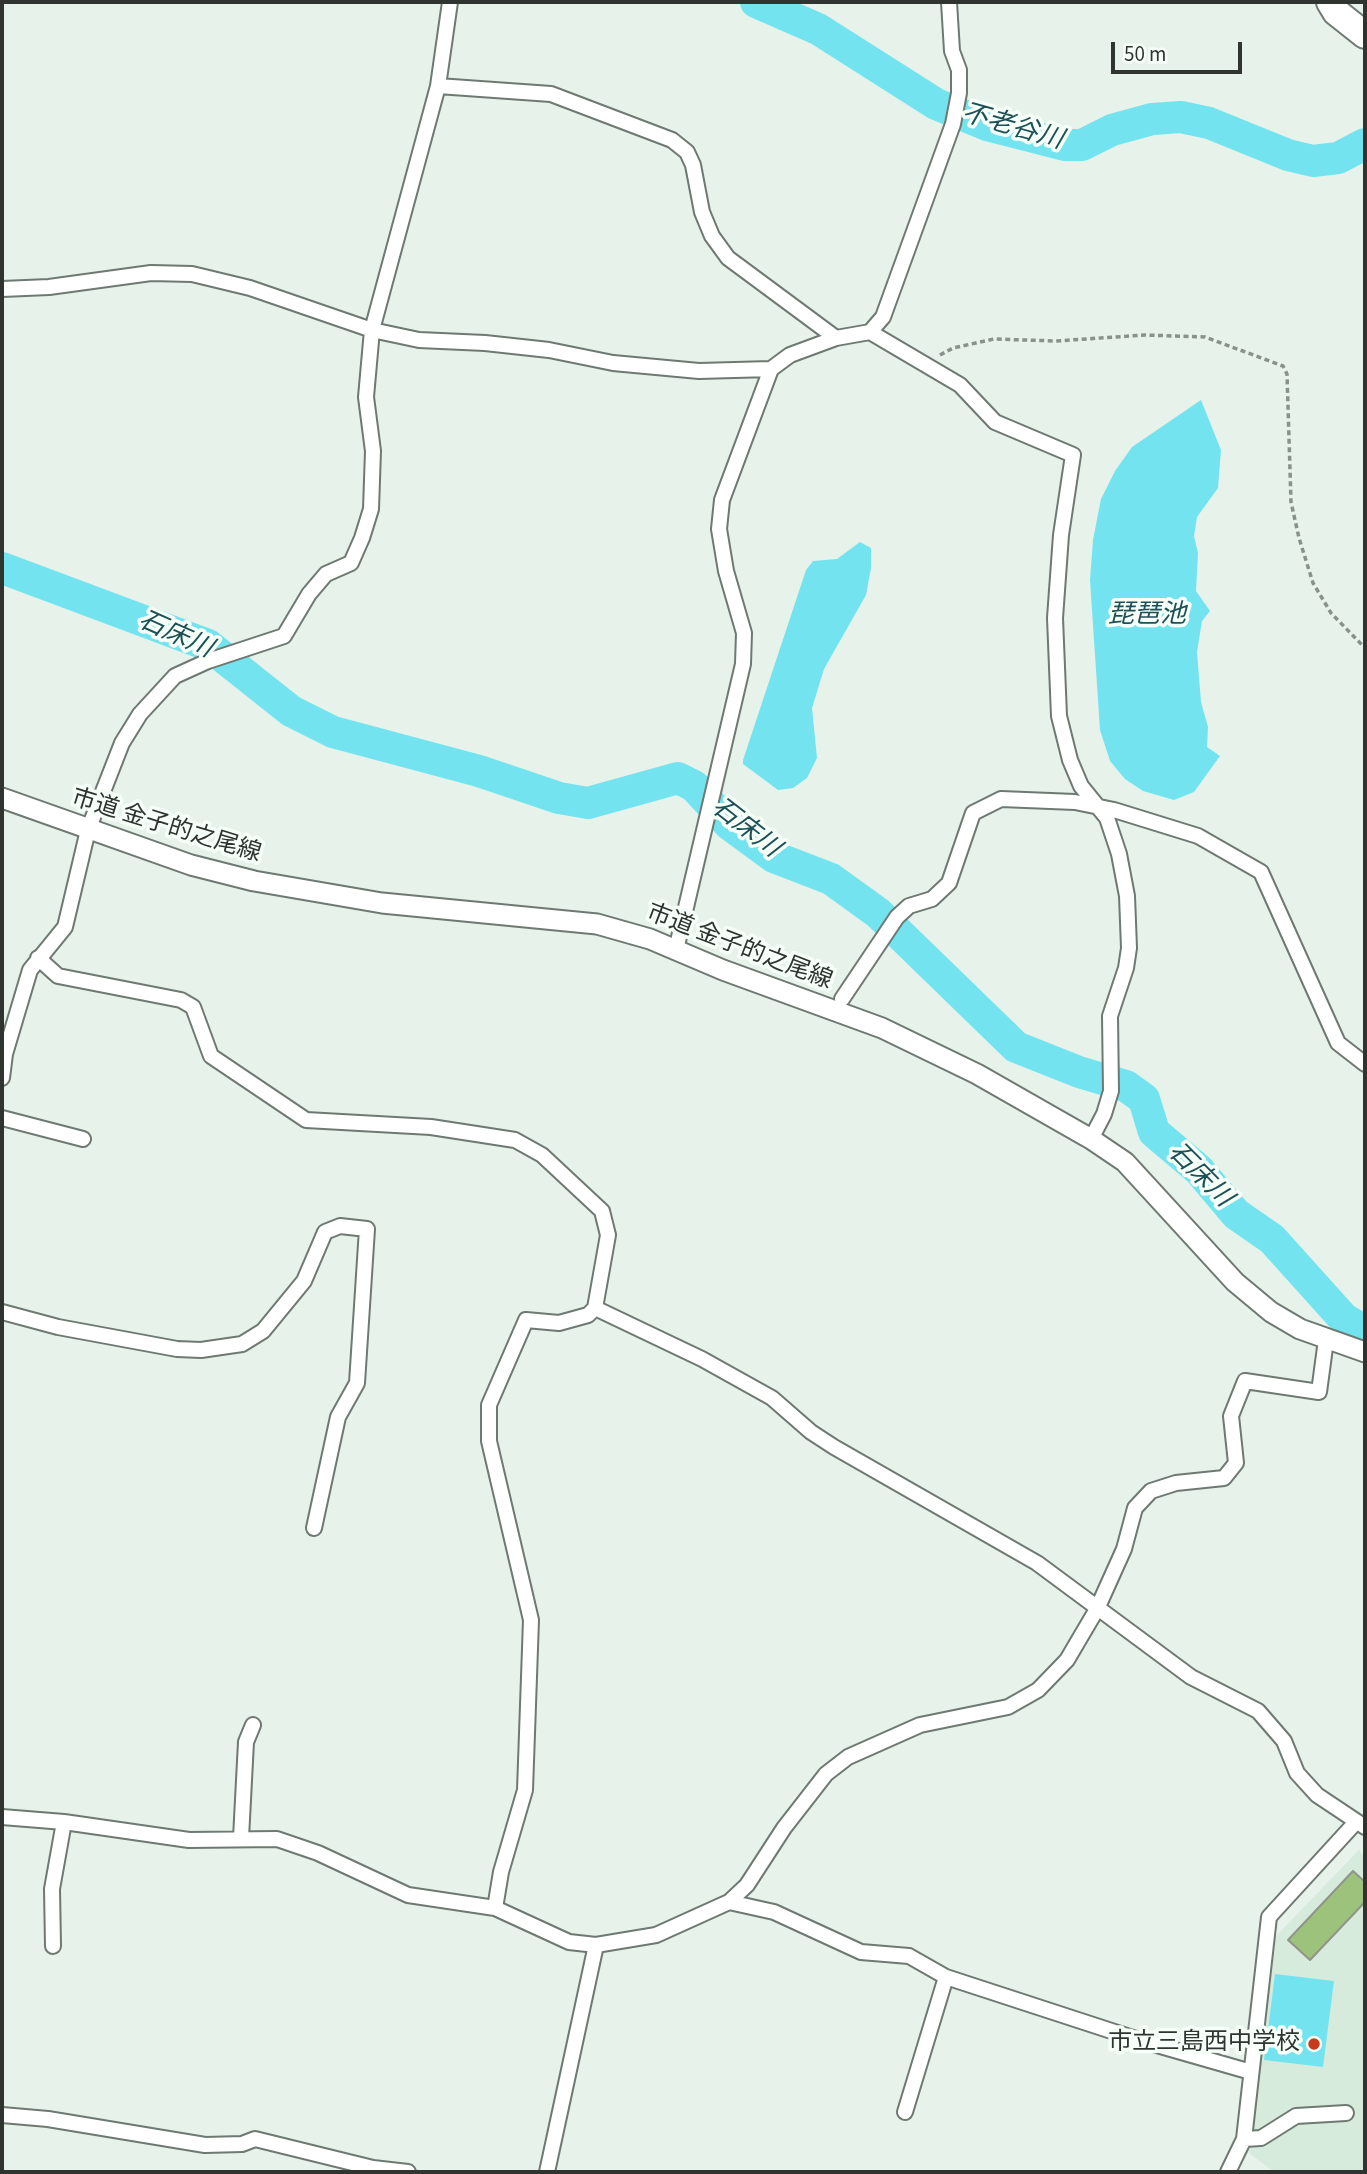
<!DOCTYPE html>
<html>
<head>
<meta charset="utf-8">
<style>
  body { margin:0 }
  #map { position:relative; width:1367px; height:2174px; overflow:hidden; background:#e6f2ea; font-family:"Source Sans 3",sans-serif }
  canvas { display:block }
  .frame { position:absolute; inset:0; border:4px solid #2f3430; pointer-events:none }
  .scale { position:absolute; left:1111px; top:42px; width:131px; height:32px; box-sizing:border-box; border:4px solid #2f3430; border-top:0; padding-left:9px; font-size:21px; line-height:24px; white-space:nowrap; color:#2f3430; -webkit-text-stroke:5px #f5fff8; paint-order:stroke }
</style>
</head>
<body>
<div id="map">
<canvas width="1367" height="2174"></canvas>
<div class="frame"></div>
<div class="scale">50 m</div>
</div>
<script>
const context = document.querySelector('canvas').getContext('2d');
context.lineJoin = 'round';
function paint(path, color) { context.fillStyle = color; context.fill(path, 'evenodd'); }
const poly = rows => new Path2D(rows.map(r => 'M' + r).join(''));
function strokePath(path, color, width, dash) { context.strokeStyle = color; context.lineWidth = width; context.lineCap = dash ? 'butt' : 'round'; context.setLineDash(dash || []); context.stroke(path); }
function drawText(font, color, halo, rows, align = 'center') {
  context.font = font + ' "Source Sans 3","Noto Sans JP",sans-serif'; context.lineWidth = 7; context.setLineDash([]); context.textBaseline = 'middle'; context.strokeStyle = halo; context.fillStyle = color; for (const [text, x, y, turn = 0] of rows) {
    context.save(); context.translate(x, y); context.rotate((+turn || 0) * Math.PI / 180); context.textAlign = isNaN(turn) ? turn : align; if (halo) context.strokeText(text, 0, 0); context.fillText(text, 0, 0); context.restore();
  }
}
paint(poly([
  [1359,1850,1365,1857,1365,2172,1274,2172,1249,2153,1276,1936]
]), '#d7ebdd');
paint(poly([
  [1201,400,1221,450,1218,488,1197,517,1194,536,1198,553,1196,591,1210,611,1202,621,1197,652,1201,702,1208,727,1207,747,1220,756,1194,792,1174,800,1143,791,1125,779,1110,761,1100,730,1090,580,1093,540,1101,499,1115,471,1132,447],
  [860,542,871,548,871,568,866,595,824,669,812,708,817,758,807,778,793,788,778,790,743,764,743,760,806,570,813,561,837,559],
  [1275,1974,1334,1981,1323,2067,1264,2060]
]), '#73e4ef');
strokePath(poly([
  [756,2,818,29,936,104,987,125,1065,145,1082,145,1112,130,1152,119,1181,117,1209,123,1288,155,1313,161,1338,158,1365,144],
  [2,568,208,645,291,711,333,732,479,771,559,798,588,803,678,778,694,786,729,824,774,857,831,879,878,913,1016,1047,1079,1072,1126,1086,1144,1099,1154,1132,1199,1170,1236,1214,1272,1239,1344,1319,1365,1331]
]), '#73e4ef', 32);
const building = poly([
  [1353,1871,1365,1882,1365,1902,1310,1960,1288,1940,1353,1871]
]);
paint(building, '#9cc27b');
strokePath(building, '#8f958a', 2);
const street = poly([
  [438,86,551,94,672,140,687,152,693,165,702,212,712,236,728,258,836,338],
  [2,289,49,287,151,273,192,274,250,288,372,330,419,340,485,343,549,350,613,363,699,371,771,369],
  [870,332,960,385,995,422,1073,455,1061,535,1055,618,1059,716,1070,760,1081,786,1107,818,1119,854,1127,896,1129,948,1126,968,1110,1016,1111,1091,1104,1114,1091,1139],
  [676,950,743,664,744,633,726,571,719,529,722,500,771,369,790,355,836,338,870,332,883,317,953,124,959,93,959,70,952,51,949,2],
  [38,958,58,976,181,1000,193,1007,211,1056,306,1120,431,1127,515,1140,542,1155,602,1211,608,1235,595,1308,588,1315,559,1323,526,1320,489,1405,489,1441,531,1620,525,1790,501,1872,495,1908],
  [842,999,897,917,909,906,932,899,949,883,973,813,1001,799,1075,802,1114,810,1198,836,1261,872,1338,1043,1365,1064],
  [2,1078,5,1054,30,970,65,927,88,830,122,743,140,714,175,676,208,661,284,636,309,594,326,574,351,563,362,538,371,509,373,451,366,397,372,330,438,86,450,2],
  [2,1118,83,1139],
  [595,1308,702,1359,772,1398,811,1432,834,1447,1037,1563,1191,1677,1258,1711,1284,1741,1297,1773,1317,1795,1365,1827],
  [2,1312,58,1327,177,1349,201,1350,242,1344,263,1331,304,1281,325,1232,340,1226,367,1229,357,1383,338,1417,314,1528],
  [2,1817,64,1822,189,1840,277,1839,318,1853,408,1895,495,1908,569,1942,596,1945,656,1935,729,1902,747,1885,784,1828,826,1774,848,1757,920,1725,1008,1707,1038,1690,1067,1660,1097,1609,1124,1549,1135,1508,1151,1491,1176,1483,1224,1478,1236,1463,1231,1416,1245,1381,1319,1392,1326,1340],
  [241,1838,246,1742,253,1725],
  [729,1902,774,1912,861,1952,909,1956,946,1977,1136,2039,1251,2072],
  [53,1946,52,1889,64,1822],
  [905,2112,946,1977],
  [2,2115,48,2119,205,2145,242,2144,255,2139,373,2168,408,2172],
  [1244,2139,1261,2138,1296,2116,1346,2113],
  [547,2172,596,1945],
  [1228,2172,1244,2139,1269,1917,1356,1822]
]);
const secondary = poly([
  [2,798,191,865,254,881,382,903,597,924,650,939,723,970,882,1028,977,1074,1091,1139,1125,1162,1235,1282,1271,1312,1300,1329,1365,1352]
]);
const highway = poly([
  [1330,2,1336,12,1365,35]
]);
strokePath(street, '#6e7972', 18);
strokePath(secondary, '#6e7972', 23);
strokePath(highway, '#6e7972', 30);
strokePath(poly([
  [940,355,953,348,994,339,1056,341,1145,335,1205,337,1283,366,1287,374,1291,502,1299,538,1313,583,1331,613,1365,648]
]), '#89918b', 3.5, [5, 3.5]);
strokePath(street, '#fff', 14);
strokePath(secondary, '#fff', 19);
strokePath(highway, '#fff', 26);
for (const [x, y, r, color] of [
  [1314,2044,7,"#c53b1b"]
]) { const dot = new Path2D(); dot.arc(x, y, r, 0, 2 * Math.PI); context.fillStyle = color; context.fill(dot); strokePath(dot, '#f5fff8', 2.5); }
drawText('24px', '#2f3430', '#f5fff8', [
  ["市道 金子的之尾線",166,827,17],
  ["市道 金子的之尾線",739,948,21]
]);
drawText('24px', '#2f3430', '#f5fff8', [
  ["市立三島西中学校",1300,2044]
], 'right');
drawText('italic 26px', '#1e5055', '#f5fff8', [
  ["不老谷川",1012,128,16],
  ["琵琶池",1147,616],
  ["石床川",175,636,24],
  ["石床川",745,829,38],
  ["石床川",1199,1176,45]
]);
</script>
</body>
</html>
